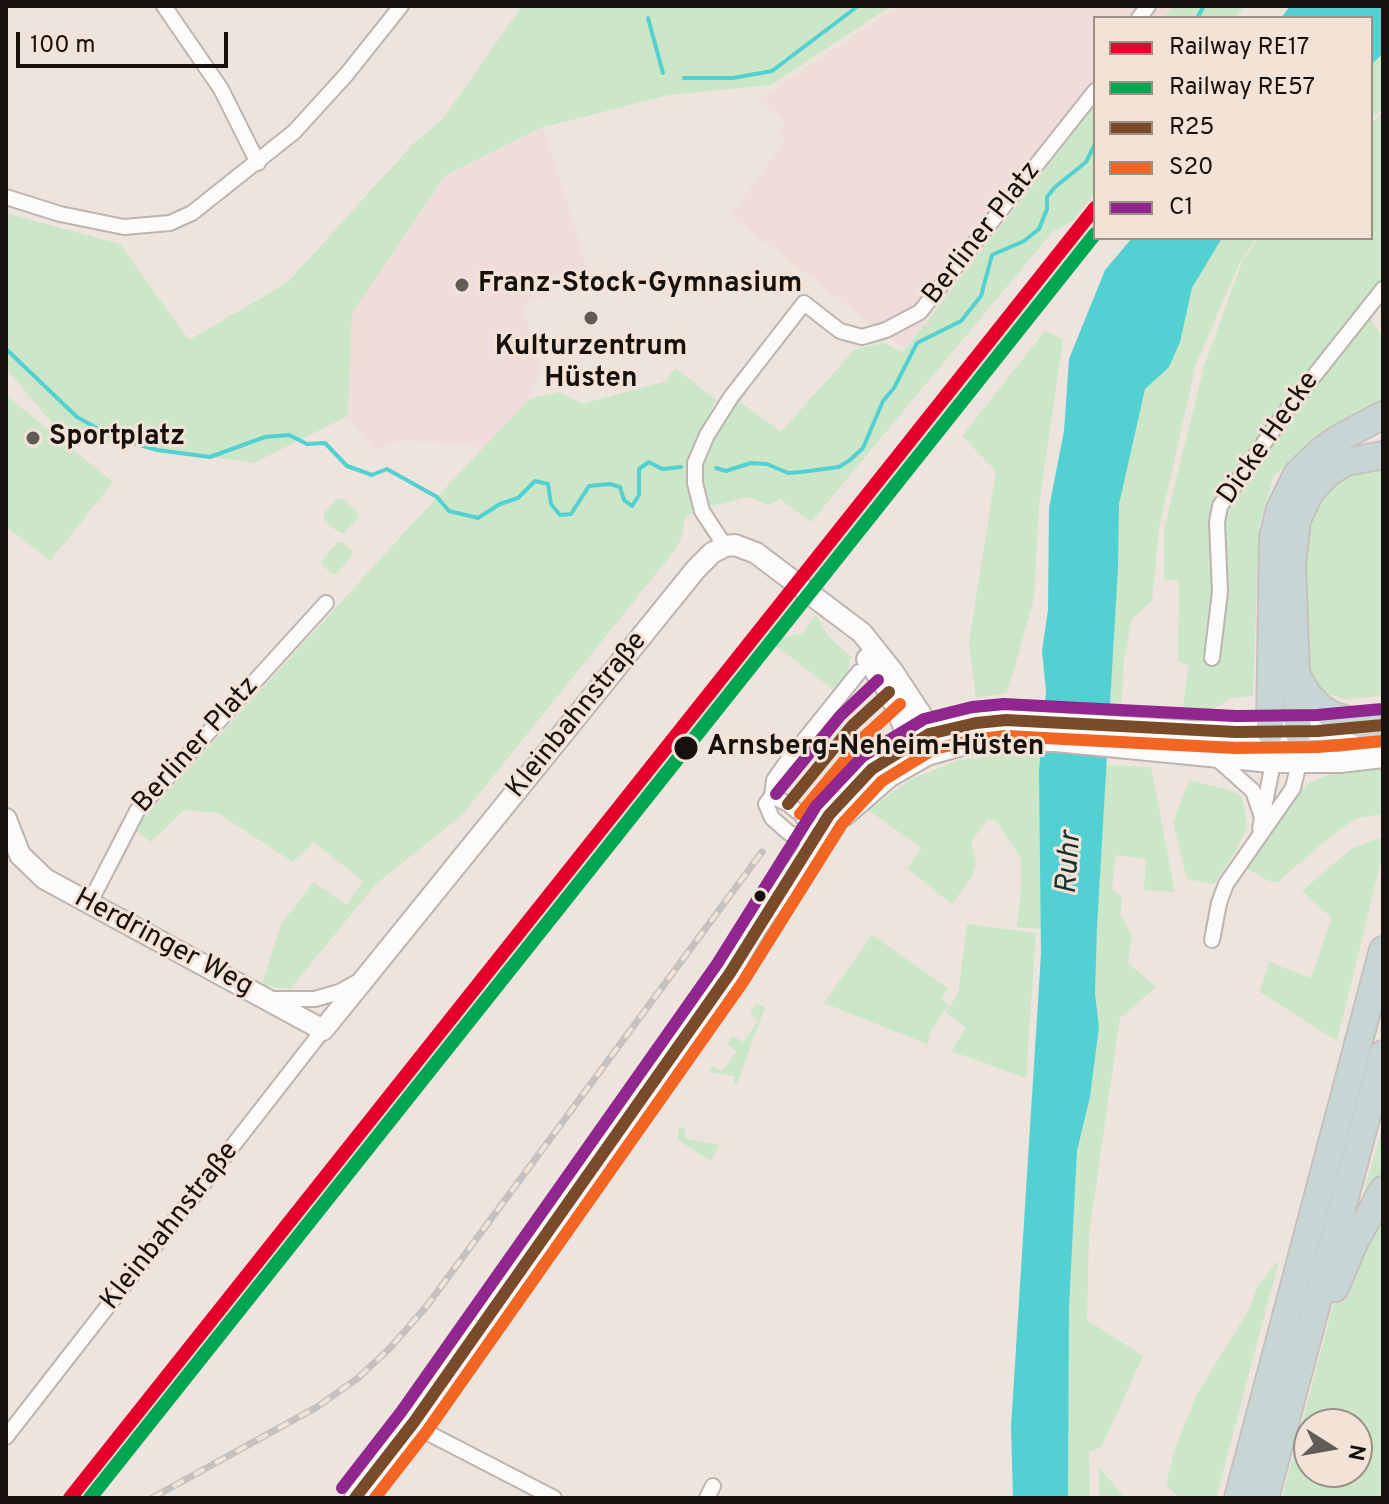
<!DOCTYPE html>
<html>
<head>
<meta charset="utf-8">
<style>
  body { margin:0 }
  #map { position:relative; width:1389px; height:1504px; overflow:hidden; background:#ede4dd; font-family:Overpass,sans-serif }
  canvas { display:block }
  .frame { position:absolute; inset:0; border:8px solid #16110c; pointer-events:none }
  .legend { position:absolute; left:1093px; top:16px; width:280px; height:224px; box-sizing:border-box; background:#f3e3d7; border:2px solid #9b8f86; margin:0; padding:10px 14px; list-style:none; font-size:24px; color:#16110c }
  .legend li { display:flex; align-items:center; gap:16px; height:40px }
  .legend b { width:40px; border:2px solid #9b8f86 }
  .north { position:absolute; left:1293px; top:1408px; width:80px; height:80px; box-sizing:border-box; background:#f3e3d7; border:2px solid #9b8f86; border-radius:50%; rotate:101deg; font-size:22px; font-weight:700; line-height:32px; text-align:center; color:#16110c }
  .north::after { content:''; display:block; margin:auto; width:28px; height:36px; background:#615b55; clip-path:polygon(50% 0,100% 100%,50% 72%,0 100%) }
  .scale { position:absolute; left:16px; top:32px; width:212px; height:36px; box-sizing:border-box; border:4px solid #16110c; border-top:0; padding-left:10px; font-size:24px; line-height:28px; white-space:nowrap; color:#16110c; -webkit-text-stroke:6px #f3e3d7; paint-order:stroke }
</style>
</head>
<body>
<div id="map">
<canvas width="1389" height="1504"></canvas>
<div class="frame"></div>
<ul class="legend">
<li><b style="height:10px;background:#e4002b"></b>Railway RE17</li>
<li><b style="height:10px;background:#00a651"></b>Railway RE57</li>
<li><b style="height:10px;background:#7a4b2a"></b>R25</li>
<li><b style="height:10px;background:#f26522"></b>S20</li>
<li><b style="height:10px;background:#91268f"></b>C1</li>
</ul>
<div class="north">N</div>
<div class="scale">100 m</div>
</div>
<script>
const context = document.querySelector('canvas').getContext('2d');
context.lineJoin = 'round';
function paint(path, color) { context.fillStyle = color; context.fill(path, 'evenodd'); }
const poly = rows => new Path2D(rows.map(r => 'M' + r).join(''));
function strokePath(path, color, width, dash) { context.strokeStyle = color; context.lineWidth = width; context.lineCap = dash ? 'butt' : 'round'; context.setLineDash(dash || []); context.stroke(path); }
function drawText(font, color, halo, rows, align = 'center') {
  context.font = font + ' Overpass,sans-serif'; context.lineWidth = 6; context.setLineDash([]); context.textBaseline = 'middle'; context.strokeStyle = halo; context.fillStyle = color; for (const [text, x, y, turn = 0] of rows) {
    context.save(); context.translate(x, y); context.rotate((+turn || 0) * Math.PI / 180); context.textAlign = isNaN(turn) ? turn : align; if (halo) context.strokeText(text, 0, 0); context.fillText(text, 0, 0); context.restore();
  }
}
paint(poly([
  [899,6,1171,6,1162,18,1095,18,1095,103,903,349,730,215,786,140,777,133,786,121,758,100],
  [543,127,587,266,556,275,551,295,522,304,542,370,529,399,483,449,465,444,401,440,375,451,348,416,352,313,445,176]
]), '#efdcdb');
paint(poly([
  [522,6,891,6,771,85,669,95,543,127,445,176,352,313,348,416,254,463,62,435,6,368,6,213,120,244,189,340,287,283,413,144,443,119],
  [1172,6,1245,6,1235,18,1163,18],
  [1383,52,1383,108,1371,119,1371,65],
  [1095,105,1095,193,1073,221,1054,230,811,522,780,499,769,505,747,497,706,508,700,483,702,458,741,386,748,391,740,402,781,432,855,349,884,343,903,352],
  [1383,113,1383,286,1369,317,1383,338,1383,404,1323,432,1274,476,1259,525,1253,696,1232,698,1210,710,1182,712,1189,666,1178,661,1179,580,1164,580,1164,529,1204,366,1242,262,1258,238,1371,238,1371,123],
  [1222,238,1256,238,1240,262,1196,364,1159,528,1152,601,1132,619,1124,660,1121,709,1110,709,1119,504,1130,446,1145,389,1186,315,1192,289],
  [1045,331,1063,339,1039,505,1034,598,1007,693,976,698,969,642,996,471,962,436],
  [675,368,716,400,688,461,687,480,701,509,686,516,681,539,675,550,462,815,376,884,290,989,262,985,281,924,314,882,346,905,363,881,314,842,293,862,218,813,184,810,151,842,134,829,437,497,529,399,560,392,582,404,666,381],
  [6,395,113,482,50,561,6,526],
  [1383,462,1383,696,1344,699,1323,692,1303,667,1303,528,1334,478],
  [337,499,343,499,358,513,359,517,344,533,338,532,324,520,324,513],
  [338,542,342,542,352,550,353,555,336,574,332,574,322,565,322,561],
  [815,614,829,637,851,657,847,673,834,690,776,646,783,638,803,633],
  [1004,754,1041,754,1041,929,1017,927,1021,888,1021,858,996,821,988,819,971,842,976,862,972,876,952,904,907,868,922,848,868,810,911,779,960,760],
  [1106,765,1151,767,1175,892,1144,890,1146,859,1116,855,1112,889,1122,897,1120,915,1132,934,1128,963,1156,987,1120,1018,1089,1234,1087,1320,1143,1356,1101,1447,1089,1452,1090,1498,1068,1498,1069,1308,1077,1151,1090,1097,1099,1027,1095,993,1097,927],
  [1383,767,1383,814,1356,818,1326,840,1278,882,1269,881,1246,868,1291,801,1310,782,1334,773],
  [1189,780,1230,790,1242,797,1247,827,1235,852,1214,884,1187,879,1173,822],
  [1383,837,1383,853,1337,1041,1260,992,1269,962,1311,978,1332,918,1302,891,1352,848],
  [967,924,1036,933,1026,1078,951,1051,966,1028,946,1012,958,994],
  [872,935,948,988,941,999,949,1005,928,1035,931,1038,927,1044,824,1003],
  [756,1004,765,1007,737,1084,734,1084,735,1076,709,1072,714,1066,722,1071,737,1051,727,1044,733,1036,743,1042,758,1021,750,1014],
  [678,1127,686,1129,684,1138,719,1145,711,1161,678,1140],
  [1383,1127,1383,1498,1282,1498,1358,1212],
  [1309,1424,1357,1424,1357,1472,1309,1472],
  [1279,1260,1216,1498,1180,1498,1166,1485,1174,1451,1197,1394,1250,1308,1257,1287],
  [1099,1467,1125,1498,1099,1498]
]), '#cce6c8');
paint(poly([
  [1290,6,1383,6,1383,53,1371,65,1371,18,1281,18],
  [1132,238,1222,238,1192,288,1180,342,1169,367,1145,389,1119,504,1118,567,1097,927,1095,993,1099,1027,1090,1097,1077,1151,1069,1308,1068,1498,1013,1498,1011,1427,1041,954,1039,770,1046,691,1042,651,1048,610,1049,508,1064,431,1069,359,1105,270]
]), '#53d1d2');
strokePath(poly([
  [648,18,663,73],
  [1197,18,1204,6],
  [684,78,733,78,772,71,858,6],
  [6,349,77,417,113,437,157,450,210,457,265,437,289,435,307,444,325,443,347,466,372,475,387,469,437,497,449,511,478,518,500,504,518,498,535,481,548,484,551,504,560,515,571,514,589,486,610,484,620,487,624,500,632,506,639,495,639,469,649,462,662,469,681,467],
  [716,468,726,471,751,463,767,464,788,473,801,472,839,467,850,460,863,448,883,401,894,388,917,343,961,321,981,296,992,255,1024,241,1039,229,1047,209,1047,197,1055,187,1086,162,1095,144]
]), '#53d1d2', 4);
const street = poly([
  [164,6,221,89,258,163],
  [1139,18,1148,6],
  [6,197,60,214,124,227,170,223,192,213,294,132,346,75,401,6],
  [725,546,702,511,695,483,695,463,707,435,731,397,804,303,840,331,862,337,886,330,920,312,1095,91],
  [1212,658,1220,592,1217,522,1220,506,1287,410,1383,289],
  [1215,757,1253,791,1262,817],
  [772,796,788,804,802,815,815,841],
  [1260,828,1271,773,1270,732],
  [815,841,789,833,772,818,766,804,772,796,774,780,786,763,859,672],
  [89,904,137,811,326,603],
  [1212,940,1219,903,1226,884,1293,788,1299,763,1298,732],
  [270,999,315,999,339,992,357,982],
  [414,1422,432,1435,554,1498],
  [6,1437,323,1030],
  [707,1498,713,1486]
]);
const secondary = poly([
  [867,659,889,692,911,743,921,751],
  [845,815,890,776,927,755,966,744,991,741,1056,741,1271,762,1340,762,1383,757],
  [6,819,20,855,45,879,323,1030,696,569,712,553,725,546,735,545,756,553,862,633,893,672,924,719,929,734,927,755],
  [355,1498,414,1422,730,973,755,930,815,841,829,815,872,769,911,743,929,734,976,723,1006,720,1191,731,1270,732,1359,728]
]);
const highway = poly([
  [1298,677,1308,695,1321,708,1332,715,1371,727],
  [1270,732,1273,537,1280,509,1297,474,1321,451,1338,439,1383,415],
  [1298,732,1292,564,1297,520,1310,492,1328,473,1346,462,1383,455],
  [1335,1288,1354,1243,1383,1190],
  [1238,1498,1383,950],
  [1265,1498,1383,1054]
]);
strokePath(street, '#bcb5af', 18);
strokePath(secondary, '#bcb5af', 24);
strokePath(highway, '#c6c1be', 30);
strokePath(street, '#fcfbfa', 14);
strokePath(secondary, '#fcfbfa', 20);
strokePath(highway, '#c7d6d5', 26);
const rail = poly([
  [152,1498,317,1407,358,1378,390,1348,426,1307,762,852]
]);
strokePath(rail, '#c4c2c0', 7);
strokePath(rail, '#f3e3d7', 4, [12]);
strokePath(poly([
  [788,804,852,726,889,692],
  [355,1498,414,1422,730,973,829,815,872,769,929,734,976,723,1006,720,1236,732,1318,731,1383,725]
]), '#7a4b2a', 12);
strokePath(poly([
  [800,814,864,737,900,704],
  [375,1498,427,1431,743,982,842,824,882,781,934,749,979,739,1006,736,1235,748,1318,747,1383,741]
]), '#f26522', 12);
strokePath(poly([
  [776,794,840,716,878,680],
  [342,1488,401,1412,717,964,816,806,863,756,924,719,972,707,1004,704,1236,716,1317,715,1382,709]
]), '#91268f', 12);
strokePath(poly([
  [70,1498,1095,208]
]), '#e4002b', 14);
strokePath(poly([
  [90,1498,1095,234]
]), '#00a651', 14);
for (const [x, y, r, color] of [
  [462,285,8,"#615b55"],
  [591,318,8,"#615b55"],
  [33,438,8,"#615b55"],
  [686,748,13,"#16110c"],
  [760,896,7,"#16110c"]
]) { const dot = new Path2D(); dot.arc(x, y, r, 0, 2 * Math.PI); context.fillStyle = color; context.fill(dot); strokePath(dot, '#f3e3d7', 3); }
drawText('28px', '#16110c', '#f3e3d7', [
  ["Berliner Platz",983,234,-52],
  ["Dicke Hecke",1270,439,-55],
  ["Kleinbahnstraße",578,716,-51],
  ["Berliner Platz",197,746,-48],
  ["Herdringer Weg",163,944,28],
  ["Kleinbahnstraße",171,1227,-52]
]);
drawText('bold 28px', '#16110c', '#f3e3d7', [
  ["Franz-Stock-Gymnasium",478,285],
  ["Kulturzentrum",591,348,"center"],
  ["Hüsten",591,380,"center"],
  ["Sportplatz",49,438]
], 'left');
drawText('bold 28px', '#16110c', '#f3e3d7', [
  ["Arnsberg-Neheim-Hüsten",707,748]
], 'left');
drawText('italic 30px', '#173131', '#f3e3d7', [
  ["Ruhr",1071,863,-86]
]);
</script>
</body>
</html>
